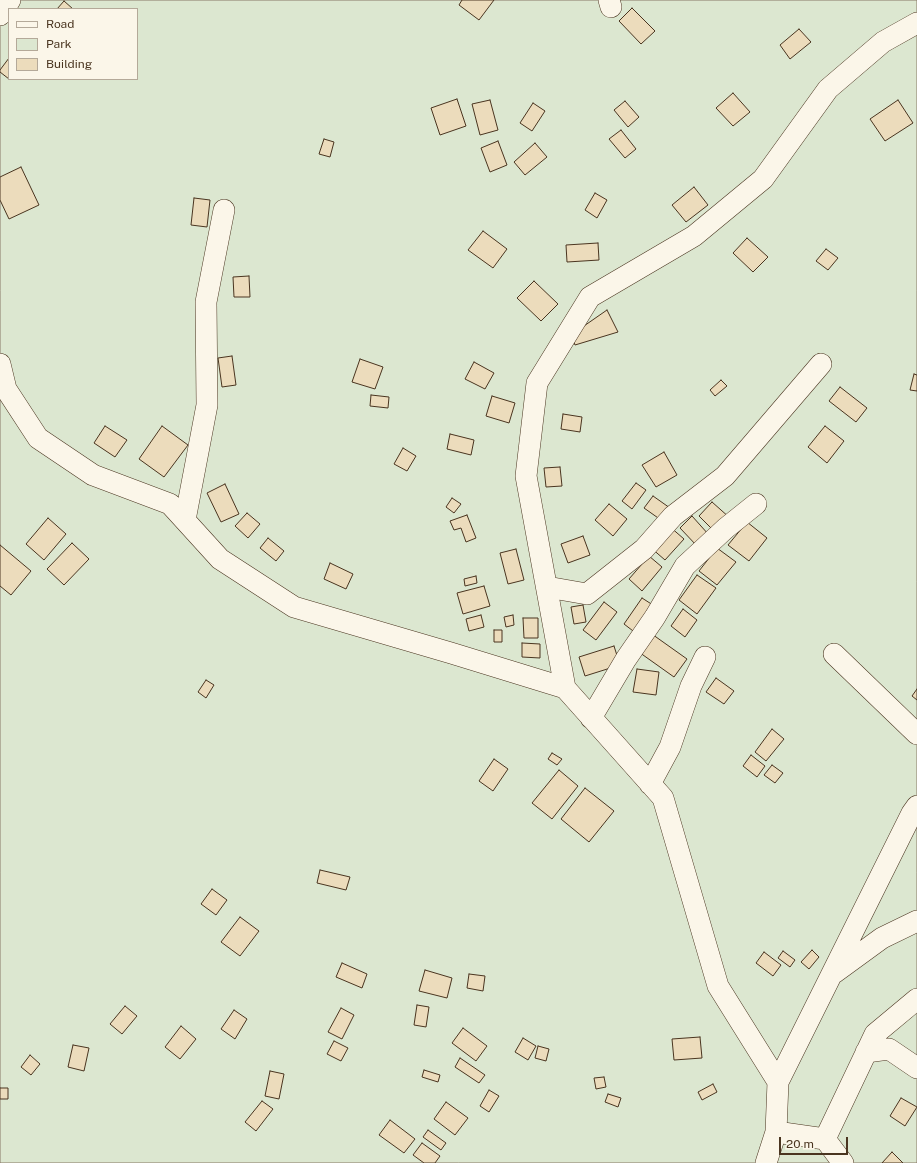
<!DOCTYPE html>
<html>
<head>
<meta charset="utf-8">
<style>
  body { margin:0 }
  #map { position:relative; width:917px; height:1163px; overflow:hidden; background:#fbf6e9; font-family:"Public Sans",sans-serif }
  canvas { display:block }
  .legend { position:absolute; left:8px; top:8px; width:130px; height:72px; box-sizing:border-box; background:#fbf6e9; border:1px solid #b4a999; margin:0; padding:5px 7px; list-style:none; font-size:12px; color:#4a3520 }
  .legend li { display:flex; align-items:center; gap:8px; height:20px }
  .legend b { width:20px; border:1px solid #b4a999 }
  .scale { position:absolute; left:779px; top:1137px; width:69px; height:18px; box-sizing:border-box; border:2px solid #4a3520; border-top:0; padding-left:5px; font-size:12px; line-height:14px; white-space:nowrap; color:#4a3520; -webkit-text-stroke:3px #fbf6e9; paint-order:stroke }
</style>
</head>
<body>
<div id="map">
<canvas width="917" height="1163"></canvas>
<ul class="legend">
<li><b style="height:5px;background:#fbf6e9"></b>Road</li>
<li><b style="height:11px;background:#dce7d0"></b>Park</li>
<li><b style="height:11px;background:#ecdcbc"></b>Building</li>
</ul>
<div class="scale">20 m</div>
</div>
<script>
const context = document.querySelector('canvas').getContext('2d');
context.lineJoin = 'round';
function paint(path, color) { context.fillStyle = color; context.fill(path, 'evenodd'); }
const poly = rows => new Path2D(rows.map(r => 'M' + r).join(''));
function strokePath(path, color, width, dash) { context.strokeStyle = color; context.lineWidth = width; context.lineCap = dash ? 'butt' : 'round'; context.setLineDash(dash || []); context.stroke(path); }
const green = poly([
  [0,0,917,0,917,1163,0,1163,0,0],
  [9,9,137,9,137,79,9,79,9,9]
]);
paint(green, '#dce7d0');
strokePath(green, '#887966', 1);
const building = poly([
  [462,0,494,0,479,20,459,5,462,0],
  [64,1,73,9,57,9,64,1],
  [632,8,655,31,641,44,619,21,632,8],
  [799,29,811,42,790,59,780,45,799,29],
  [9,58,9,79,0,72,0,70,9,58],
  [733,93,750,112,733,126,716,108,733,93],
  [457,99,466,126,440,135,431,108,457,99],
  [490,100,498,130,480,135,472,104,490,100],
  [898,100,913,123,885,141,870,119,898,100],
  [625,101,639,117,628,127,614,110,625,101],
  [533,103,545,111,532,131,520,123,533,103],
  [621,130,636,149,625,158,609,139,621,130],
  [324,139,334,142,330,157,319,154,324,139],
  [498,141,507,165,490,172,481,148,498,141],
  [535,143,547,157,525,175,514,162,535,143],
  [21,167,39,205,9,219,0,200,0,177,21,167],
  [694,187,708,205,686,222,672,205,694,187],
  [595,193,607,200,597,218,585,210,595,193],
  [194,198,210,200,207,227,191,225,194,198],
  [483,231,507,249,493,268,468,250,483,231],
  [747,238,768,257,753,272,733,253,747,238],
  [598,243,599,260,567,262,566,245,598,243],
  [826,249,838,258,828,270,816,261,826,249],
  [249,276,250,297,234,297,233,277,249,276],
  [534,281,558,304,541,321,517,298,534,281],
  [607,310,618,332,575,345,571,335,607,310],
  [232,356,236,385,222,387,218,358,232,356],
  [360,359,383,367,375,389,352,382,360,359],
  [474,362,494,373,485,389,465,379,474,362],
  [914,374,917,375,917,391,910,390,914,374],
  [721,380,727,386,715,396,710,390,721,380],
  [840,387,867,408,856,422,829,401,840,387],
  [371,395,389,397,388,408,370,406,371,395],
  [492,396,515,403,509,423,486,416,492,396],
  [563,414,582,417,580,432,561,429,563,414],
  [105,426,127,440,115,457,94,443,105,426],
  [162,426,188,445,164,477,139,459,162,426],
  [825,426,844,441,827,463,808,447,825,426],
  [450,434,474,440,471,455,447,449,450,434],
  [403,448,416,456,407,471,394,464,403,448],
  [664,452,677,475,656,487,642,465,664,452],
  [560,467,562,486,546,487,544,468,560,467],
  [636,483,646,490,632,509,622,501,636,483],
  [225,484,239,514,221,522,207,493,225,484],
  [653,496,670,508,661,520,644,508,653,496],
  [452,498,461,504,454,513,446,507,452,498],
  [712,502,730,518,716,533,699,516,712,502],
  [609,504,627,519,613,536,595,520,609,504],
  [247,513,260,524,248,538,235,526,247,513],
  [467,515,476,538,466,542,461,528,454,530,450,521,467,515],
  [692,516,709,535,697,546,680,528,692,516],
  [48,518,66,534,44,560,26,544,48,518],
  [747,522,767,538,749,561,728,545,747,522],
  [669,526,684,539,665,560,650,547,669,526],
  [583,536,590,555,568,563,561,544,583,536],
  [268,538,284,551,276,561,260,548,268,538],
  [72,543,89,559,64,585,47,569,72,543],
  [0,545,31,571,11,595,0,586,0,545],
  [717,548,736,562,717,585,699,571,717,548],
  [516,549,524,580,508,584,500,553,516,549],
  [649,556,662,567,642,591,629,579,649,556],
  [330,563,353,574,346,589,324,579,330,563],
  [697,575,716,588,697,614,679,600,697,575],
  [476,576,477,583,465,586,464,579,476,576],
  [484,586,490,606,463,614,457,593,484,586],
  [642,598,656,607,637,634,624,624,642,598],
  [604,602,617,612,596,640,583,630,604,602],
  [583,605,586,622,574,624,571,607,583,605],
  [683,609,697,620,685,637,671,626,683,609],
  [481,615,484,627,469,631,466,619,481,615],
  [513,615,514,625,506,627,504,617,513,615],
  [523,618,538,618,538,638,524,638,523,618],
  [494,630,502,630,502,642,494,642,494,630],
  [649,632,687,659,674,677,636,650,649,632],
  [522,643,540,644,540,658,522,657,522,643],
  [614,646,620,665,585,676,579,657,614,646],
  [637,669,659,672,656,695,633,692,637,669],
  [716,678,734,691,724,704,706,692,716,678],
  [206,680,214,685,206,698,198,692,206,680],
  [917,689,917,700,912,696,917,689],
  [772,729,784,739,766,761,755,752,772,729],
  [552,753,562,759,557,765,548,759,552,753],
  [751,755,765,766,757,777,743,766,751,755],
  [494,759,508,769,493,791,479,781,494,759],
  [772,765,783,773,775,783,764,775,772,765],
  [559,770,578,786,552,819,532,803,559,770],
  [585,788,614,811,589,842,561,819,585,788],
  [320,870,350,877,346,890,317,883,320,870],
  [212,889,227,900,216,915,201,904,212,889],
  [240,917,259,931,240,956,221,942,240,917],
  [812,950,819,957,809,969,801,962,812,950],
  [783,951,795,960,790,967,778,958,783,951],
  [764,952,781,965,773,976,756,963,764,952],
  [342,963,367,974,362,988,336,977,342,963],
  [425,970,452,978,447,998,419,991,425,970],
  [469,974,485,976,483,991,467,988,469,974],
  [417,1005,429,1007,426,1027,414,1025,417,1005],
  [125,1006,137,1016,122,1034,110,1024,125,1006],
  [341,1008,354,1015,342,1039,328,1032,341,1008],
  [234,1010,247,1019,235,1039,221,1029,234,1010],
  [181,1026,196,1039,180,1059,165,1047,181,1026],
  [463,1028,487,1046,476,1061,452,1043,463,1028],
  [700,1037,702,1058,674,1060,672,1039,700,1037],
  [523,1038,536,1046,528,1060,515,1052,523,1038],
  [334,1041,348,1048,341,1061,327,1054,334,1041],
  [73,1045,89,1048,84,1071,68,1067,73,1045],
  [538,1046,549,1049,546,1061,535,1058,538,1046],
  [30,1055,40,1064,31,1075,21,1067,30,1055],
  [460,1058,485,1075,479,1083,455,1067,460,1058],
  [424,1070,440,1075,438,1082,422,1077,424,1070],
  [270,1071,284,1074,279,1099,265,1096,270,1071],
  [604,1077,606,1087,596,1089,594,1078,604,1077],
  [713,1084,717,1092,702,1100,698,1092,713,1084],
  [0,1088,8,1088,8,1099,0,1099,0,1088],
  [489,1090,499,1096,489,1112,480,1106,489,1090],
  [608,1094,621,1098,618,1107,605,1102,608,1094],
  [901,1098,917,1107,905,1126,890,1116,901,1098],
  [262,1101,273,1109,256,1131,245,1122,262,1101],
  [446,1102,468,1118,455,1135,434,1119,446,1102],
  [390,1120,415,1139,404,1153,379,1135,390,1120],
  [428,1130,446,1143,441,1150,423,1137,428,1130],
  [422,1143,440,1156,435,1163,424,1163,413,1155,422,1143],
  [892,1152,903,1163,882,1163,892,1152]
]);
paint(building, '#ecdcbc');
strokePath(building, '#4a3520', 1);
const street = poly([
  [609,0,611,7],
  [0,15,3,12,10,0],
  [0,364,6,389,38,438,93,475,170,504,220,559,294,607,451,653,565,688,663,798,718,986,778,1082,776,1132,766,1163],
  [185,520,207,405,206,302,224,210],
  [547,587,587,594,644,549,673,516,725,476,821,364],
  [834,654,917,734],
  [565,688,526,476,537,383,590,297,694,236,763,179,828,89,883,42,917,23],
  [591,718,626,659,655,617,685,566,726,528,756,504],
  [650,784,670,747,691,686,705,657],
  [834,973,882,938,917,921],
  [866,1052,889,1049,917,1068],
  [778,1082,912,813,917,806],
  [776,1132,825,1139,875,1034,917,999],
  [825,1139,843,1163]
]);
strokePath(street, '#4a3520', 22);
strokePath(street, '#fbf6e9', 21);
</script>
</body>
</html>
